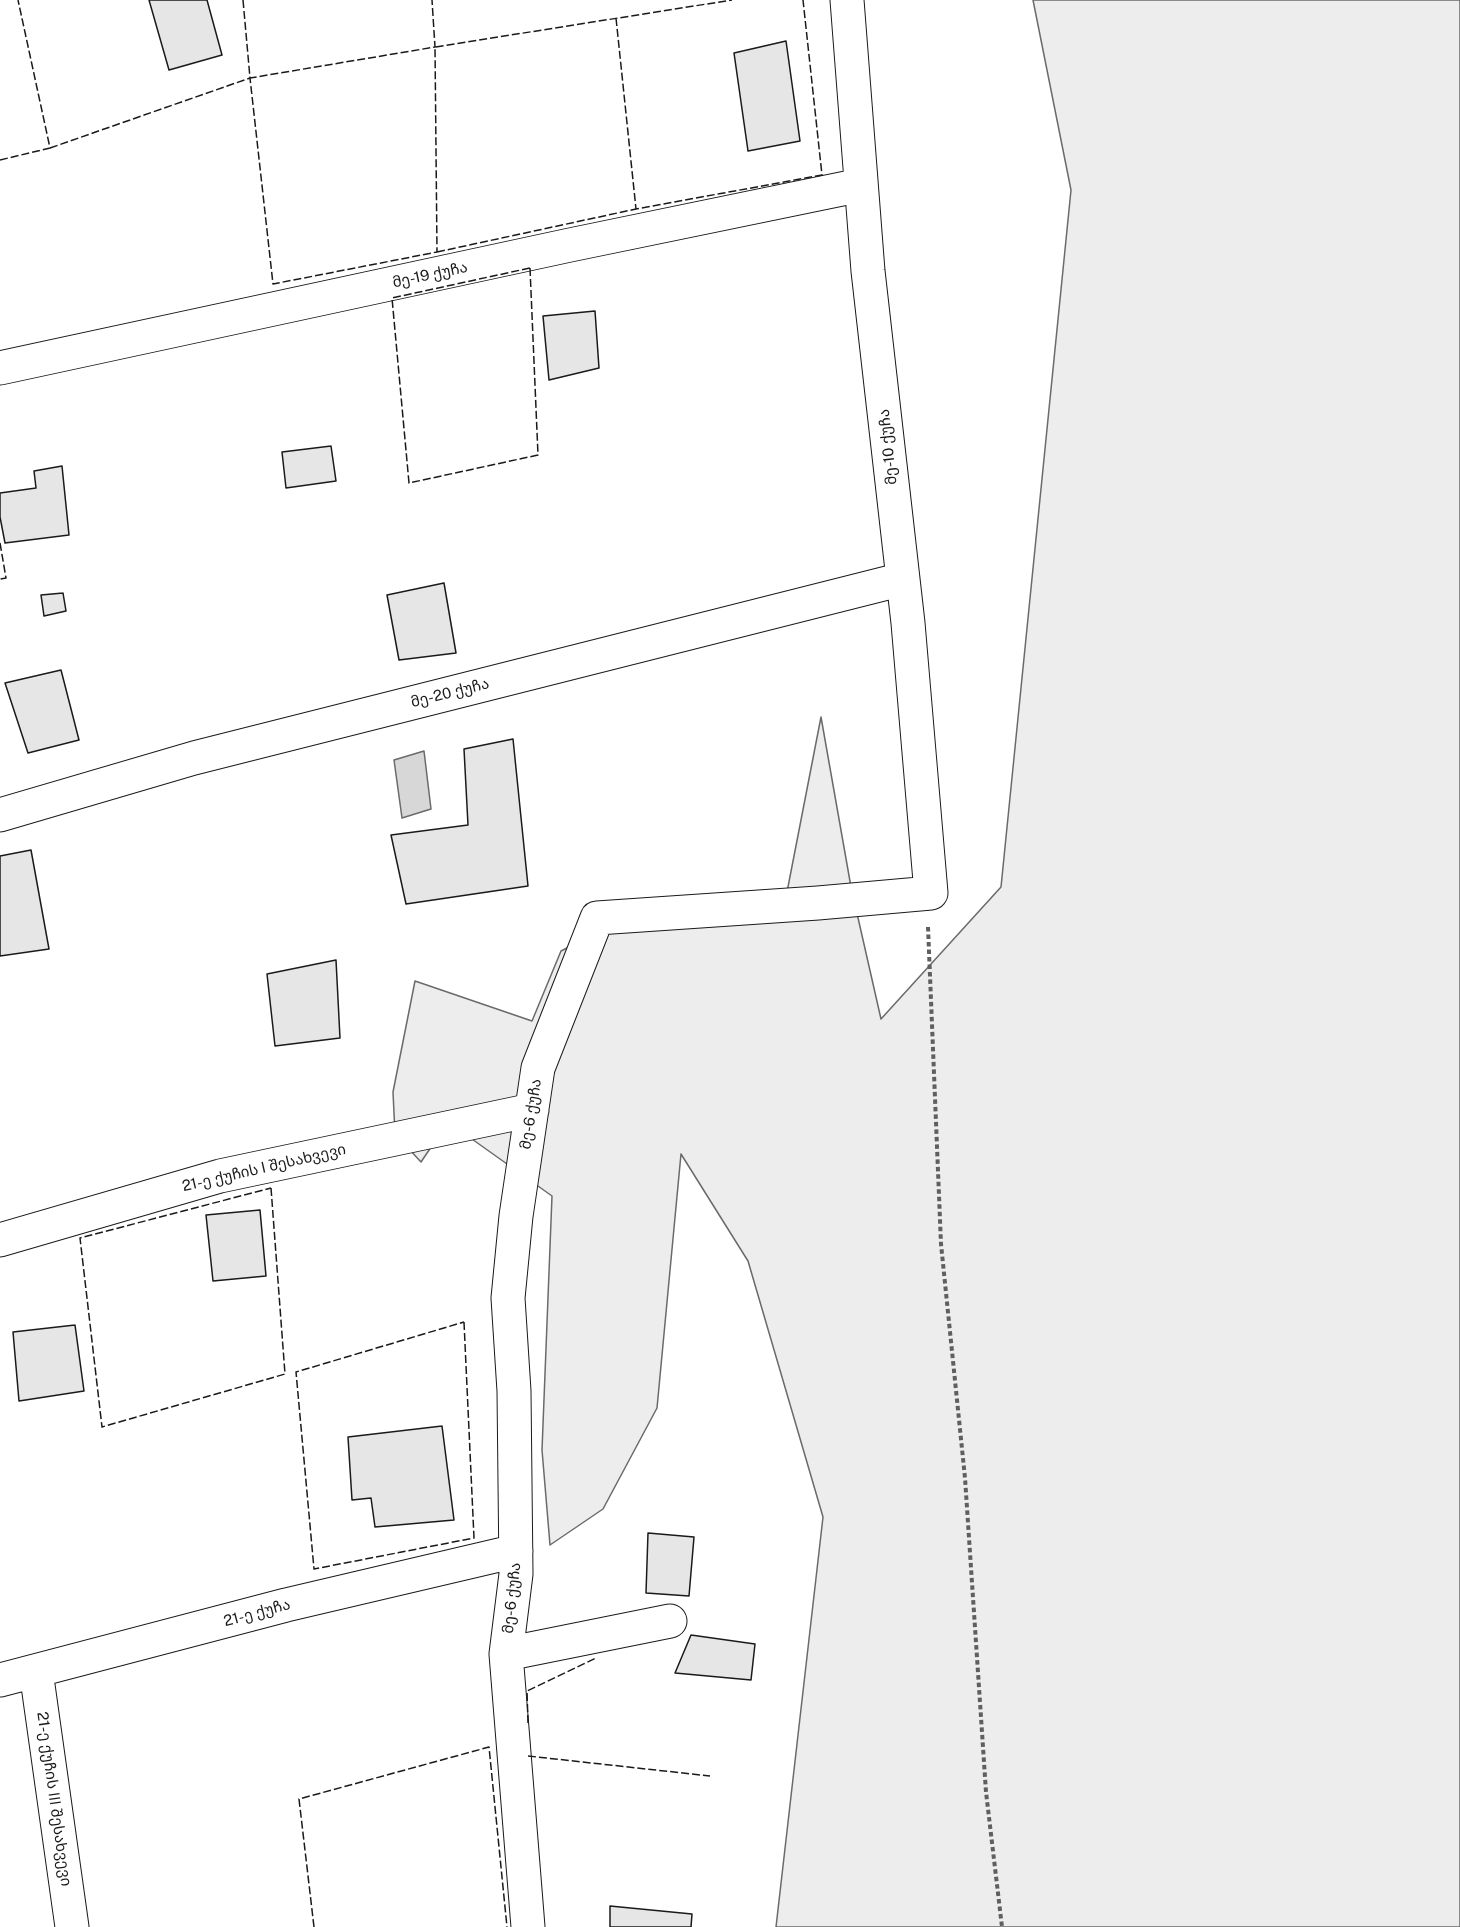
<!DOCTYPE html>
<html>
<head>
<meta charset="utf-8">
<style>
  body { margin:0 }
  canvas { display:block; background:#fff }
</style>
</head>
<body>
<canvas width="1460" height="1927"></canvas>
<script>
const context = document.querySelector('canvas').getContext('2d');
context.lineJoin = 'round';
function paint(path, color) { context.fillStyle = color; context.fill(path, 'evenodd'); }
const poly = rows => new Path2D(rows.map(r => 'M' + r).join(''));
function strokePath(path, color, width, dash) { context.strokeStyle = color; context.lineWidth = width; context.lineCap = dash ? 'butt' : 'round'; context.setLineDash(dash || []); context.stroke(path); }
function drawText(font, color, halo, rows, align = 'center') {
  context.font = font + ' "Public Sans","Noto Sans Georgian",sans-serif'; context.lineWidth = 4.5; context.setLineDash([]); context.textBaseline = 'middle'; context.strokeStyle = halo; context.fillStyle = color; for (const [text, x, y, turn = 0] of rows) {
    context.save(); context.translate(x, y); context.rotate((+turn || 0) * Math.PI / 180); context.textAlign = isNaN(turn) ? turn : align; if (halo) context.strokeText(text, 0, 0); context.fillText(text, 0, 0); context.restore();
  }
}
const green = poly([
  [1033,0,1460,0,1460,1927,776,1927,823,1517,748,1261,681,1154,657,1408,603,1509,550,1545,542,1450,552,1196,448,1122,421,1162,395,1134,393,1092,415,981,532,1021,561,951,657,903,787,892,821,717,851,887,881,1019,1001,887,1071,190,1033,0]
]);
paint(green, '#ededed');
strokePath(green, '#6a6a6a', 1.5);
const water = poly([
  [424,751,431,809,402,818,394,760,424,751]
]);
paint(water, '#d7d7d7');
strokePath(water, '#6a6a6a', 1.5);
const building = poly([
  [149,0,207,0,222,55,169,70,149,0],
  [786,41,800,141,748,151,734,53,786,41],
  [595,311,599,368,549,380,543,316,595,311],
  [331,446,336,481,286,488,282,452,331,446],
  [62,466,69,535,5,543,0,517,0,493,36,488,34,471,62,466],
  [444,583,456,653,399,660,387,595,444,583],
  [63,593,66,611,44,616,41,595,63,593],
  [61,670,79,740,28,753,5,683,61,670],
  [513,739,528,886,406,904,391,835,468,825,464,749,513,739],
  [31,850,49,949,0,956,0,856,31,850],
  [336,960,340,1038,275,1046,267,974,336,960],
  [260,1210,266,1276,213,1281,206,1215,260,1210],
  [75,1325,84,1391,19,1401,13,1332,75,1325],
  [442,1426,454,1520,375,1527,371,1498,352,1500,348,1437,442,1426],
  [648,1533,694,1537,689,1596,646,1593,648,1533],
  [691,1635,755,1644,751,1680,675,1673,691,1635],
  [610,1906,692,1914,691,1927,610,1927,610,1906]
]);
paint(building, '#e6e6e6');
strokePath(building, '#1a1a1a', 1.5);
const minor = poly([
  [0,368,570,245,861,185],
  [0,815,194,758,903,579],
  [0,1240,220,1176,532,1110],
  [506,1654,670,1621],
  [36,1671,72,1927],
  [0,1680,286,1605,516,1551],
  [528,1927,506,1654,516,1574,514,1391,508,1298,516,1216,538,1068,597,918,818,903,931,893,908,623,868,271,847,0]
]);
strokePath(minor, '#1a1a1a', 35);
strokePath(poly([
  [928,927,941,1244,965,1478,986,1792,1002,1927]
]), '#5f5f5f', 4, [4.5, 3]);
strokePath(minor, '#fff', 33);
strokePath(poly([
  [243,0,250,78,435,47,432,0],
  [616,18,636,209,822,175,803,0],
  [50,148,250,78,273,284,437,252,435,47,732,0],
  [0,160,50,148,18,0],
  [437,252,636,209],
  [530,268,538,455,409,483,392,298,530,268],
  [0,543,6,578,0,579],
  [271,1188,285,1374,102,1427,80,1238,271,1188],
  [464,1322,474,1538,314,1569,296,1372,464,1322],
  [528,1723,527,1691,596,1658],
  [528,1756,710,1776],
  [314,1927,299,1799,489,1747,507,1927]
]), '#1a1a1a', 1.5, [8, 3]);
drawText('15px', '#1a1a1a', '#fff', [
  ["მე-19 ქუჩა",430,275,-12],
  ["მე-10 ქუჩა",888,447,-96],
  ["მე-20 ქუჩა",450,693,-14],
  ["მე-6 ქუჩა",531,1114,-81],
  ["21-ე ქუჩის I შესახვევი",264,1168,-13],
  ["მე-6 ქუჩა",512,1598,-84],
  ["21-ე ქუჩა",257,1613,-15],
  ["21-ე ქუჩის III შესახვევი",54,1799,82]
]);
</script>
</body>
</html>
